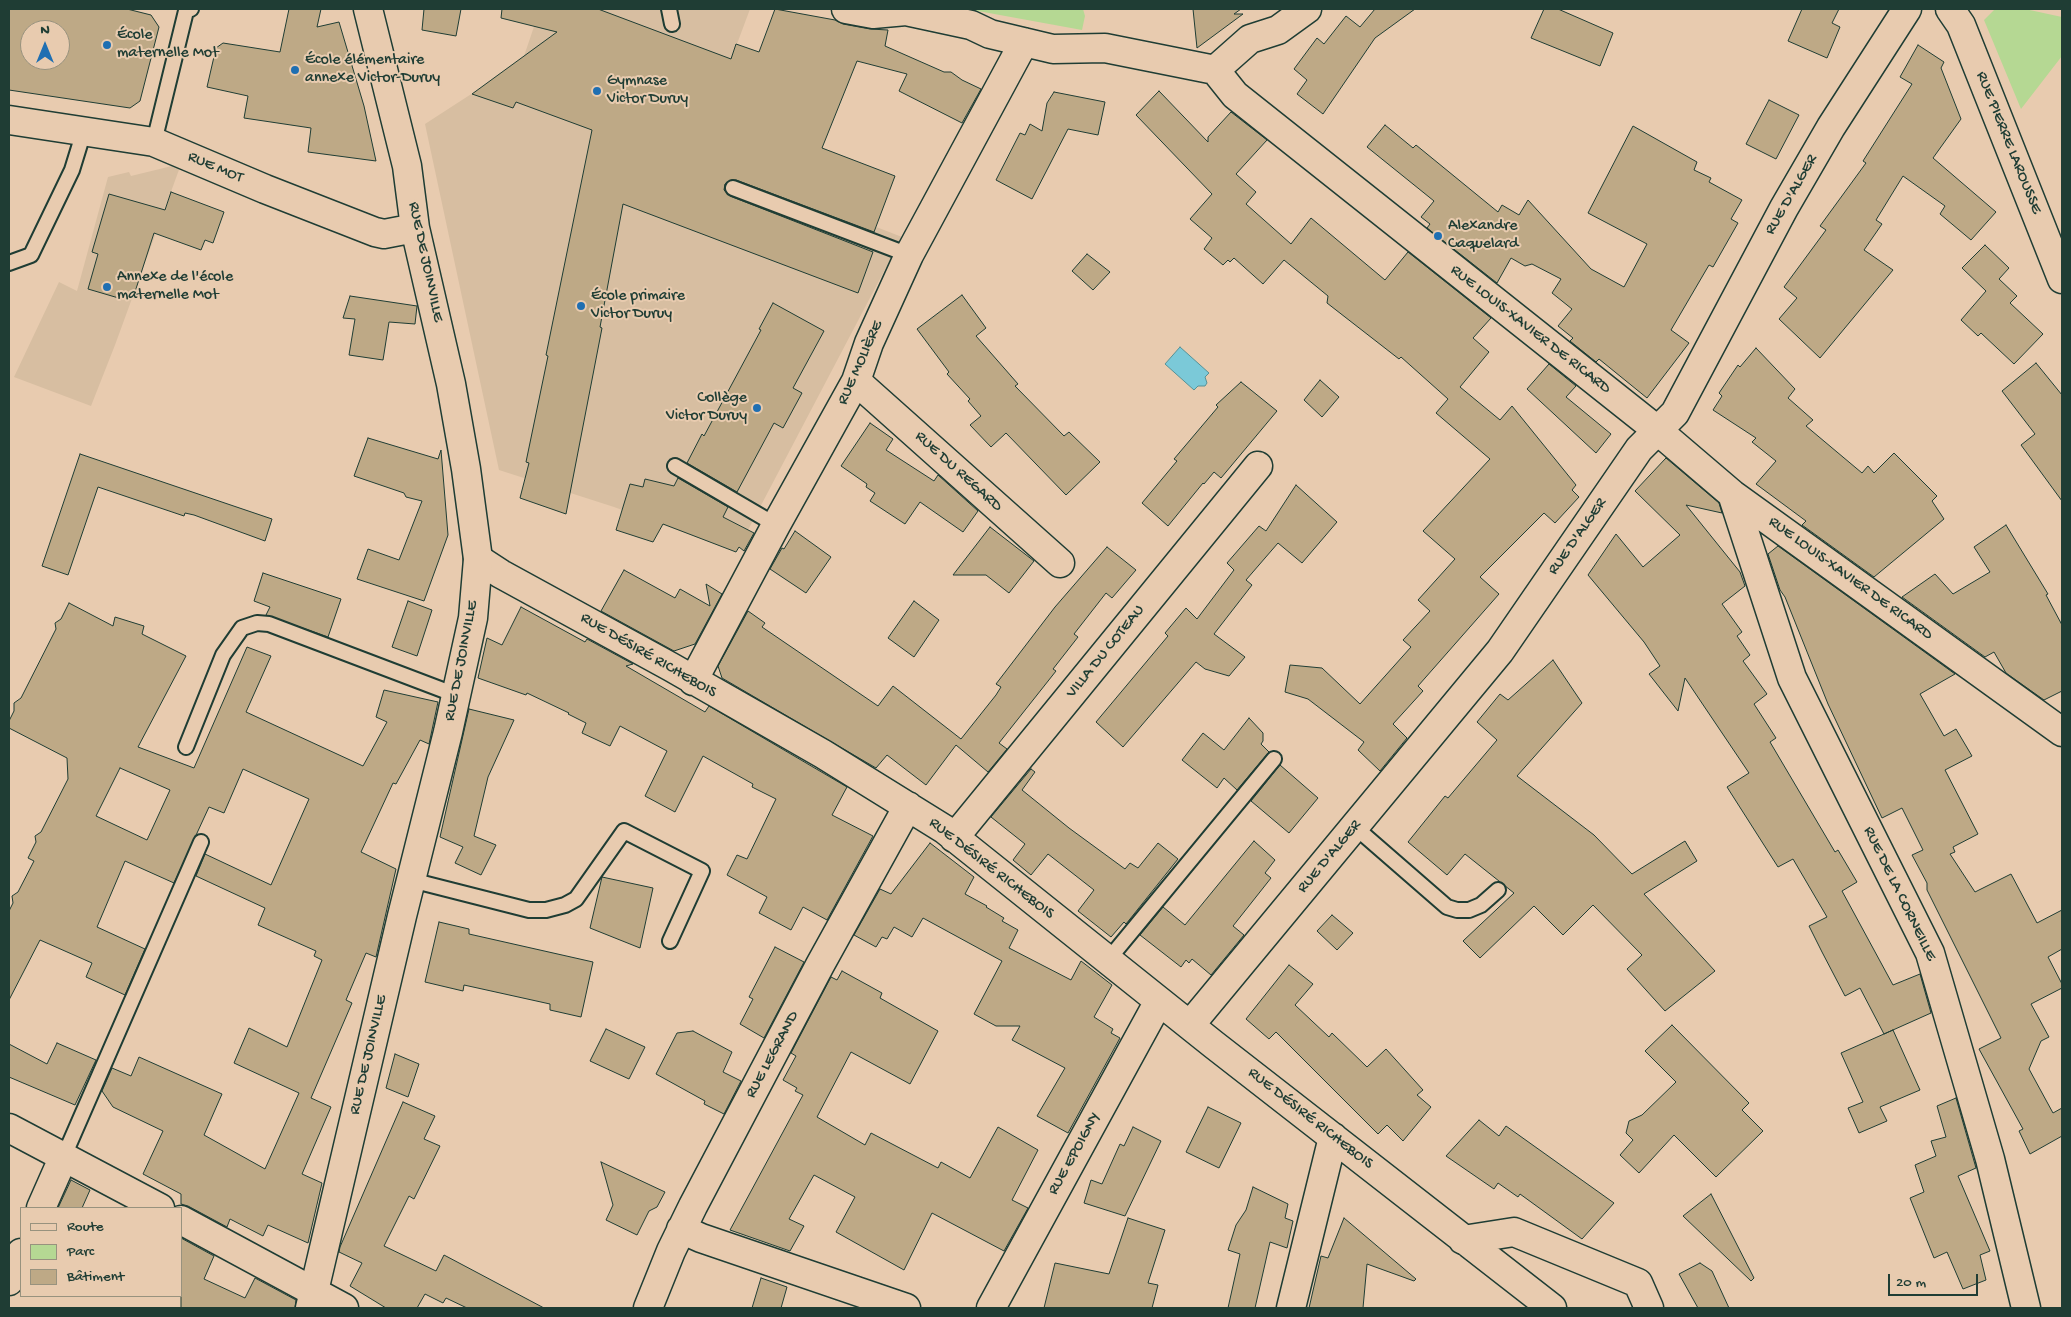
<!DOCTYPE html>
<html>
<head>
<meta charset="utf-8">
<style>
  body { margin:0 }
  #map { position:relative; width:2071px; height:1317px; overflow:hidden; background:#e8cbaf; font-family:"Gochi Hand",sans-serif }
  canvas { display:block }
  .frame { position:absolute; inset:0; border:10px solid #1f3d34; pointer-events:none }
  .legend { position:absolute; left:20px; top:1207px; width:162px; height:90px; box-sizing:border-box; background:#e8cbaf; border:1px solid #98927e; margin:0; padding:6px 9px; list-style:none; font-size:15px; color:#1f3d34 }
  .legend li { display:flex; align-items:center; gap:10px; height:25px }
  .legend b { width:25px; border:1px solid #98927e }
  .north { position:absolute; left:20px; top:20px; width:50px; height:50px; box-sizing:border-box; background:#e8cbaf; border:1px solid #98927e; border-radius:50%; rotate:0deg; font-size:14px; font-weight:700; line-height:20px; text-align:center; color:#1f3d34 }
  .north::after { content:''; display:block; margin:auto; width:18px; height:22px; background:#1f6fb2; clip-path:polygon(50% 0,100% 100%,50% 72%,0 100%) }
  .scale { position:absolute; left:1888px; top:1274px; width:90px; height:22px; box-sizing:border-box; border:2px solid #1f3d34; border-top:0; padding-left:6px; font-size:15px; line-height:18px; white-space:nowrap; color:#1f3d34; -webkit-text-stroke:4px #e8cbaf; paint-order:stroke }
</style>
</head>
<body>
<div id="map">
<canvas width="2071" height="1317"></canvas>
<div class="frame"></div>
<ul class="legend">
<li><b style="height:6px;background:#e8cbaf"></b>Route</li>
<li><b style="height:14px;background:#b5d893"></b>Parc</li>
<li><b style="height:14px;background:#bea986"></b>Bâtiment</li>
</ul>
<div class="north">N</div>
<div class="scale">20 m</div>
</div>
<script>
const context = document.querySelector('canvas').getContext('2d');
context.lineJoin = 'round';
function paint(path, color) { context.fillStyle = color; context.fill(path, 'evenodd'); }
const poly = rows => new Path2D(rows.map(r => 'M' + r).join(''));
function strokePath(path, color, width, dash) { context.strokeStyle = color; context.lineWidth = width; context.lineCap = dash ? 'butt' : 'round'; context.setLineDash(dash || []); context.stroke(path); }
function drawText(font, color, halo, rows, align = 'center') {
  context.font = font + ' "Gochi Hand",sans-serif'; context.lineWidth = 4; context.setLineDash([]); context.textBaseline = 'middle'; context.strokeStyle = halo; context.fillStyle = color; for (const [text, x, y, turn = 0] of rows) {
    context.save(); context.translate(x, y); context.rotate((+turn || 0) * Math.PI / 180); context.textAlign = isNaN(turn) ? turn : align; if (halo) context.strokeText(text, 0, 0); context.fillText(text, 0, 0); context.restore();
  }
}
paint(poly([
  [540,9,750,9,718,95,802,198,902,237,748,530,721,516,707,541,614,507,499,470,425,124,479,89,524,56],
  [176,165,180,167,115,345,91,406,14,377,59,282,77,291,108,177,129,172,131,176]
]), '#d7bea1');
paint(poly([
  [967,9,1083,9,1085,16,1082,30],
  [1995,9,2025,9,2062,17,2062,56,2021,109,1984,20]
]), '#b5d893');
const water = poly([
  [1180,347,1209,373,1205,377,1207,383,1205,386,1198,386,1194,390,1165,364,1180,347]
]);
paint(water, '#7bc9d8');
strokePath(water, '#569196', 1);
const building = poly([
  [9,9,127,9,151,15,159,27,140,101,130,108,9,90,9,9],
  [30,30,60,30,60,60,30,60,30,30],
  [289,9,321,9,317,27,339,22,364,106,376,161,308,152,311,128,244,118,248,96,207,87,216,48,223,43,280,52,289,9],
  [424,9,461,9,456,36,422,30,424,9],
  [502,9,598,9,731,59,736,44,759,52,775,9,835,20,843,24,870,29,888,30,885,46,944,72,951,72,962,80,981,89,962,123,899,91,907,74,857,61,822,148,895,176,874,232,736,180,731,180,725,184,724,190,730,196,873,252,858,293,623,204,600,327,602,328,566,514,520,498,529,463,526,462,548,356,546,355,592,130,516,102,513,108,472,94,557,32,501,18,502,9],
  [1193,9,1241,9,1234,14,1243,14,1197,48,1193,9],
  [1375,9,1415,9,1375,38,1323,114,1297,94,1307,80,1294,69,1317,38,1324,44,1346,16,1360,27,1375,9],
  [1544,9,1558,9,1613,33,1600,66,1531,38,1544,9],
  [1802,9,1839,9,1832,23,1840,27,1827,58,1788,41,1802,9],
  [1918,45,1944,62,1941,68,1961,119,1933,158,1996,212,1971,240,1940,214,1945,206,1903,176,1876,220,1882,224,1864,250,1893,270,1820,358,1779,319,1797,298,1784,287,1826,230,1820,226,1866,163,1863,161,1912,84,1900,77,1918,45],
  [1159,91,1208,142,1208,137,1231,112,1267,140,1236,174,1256,192,1246,204,1291,244,1311,218,1385,280,1408,252,1491,318,1473,338,1489,352,1460,387,1500,420,1512,406,1576,485,1572,490,1579,497,1555,523,1544,513,1480,577,1499,594,1418,686,1423,691,1393,724,1407,738,1380,771,1358,750,1364,742,1308,699,1285,692,1290,665,1322,668,1360,704,1411,647,1403,640,1430,611,1418,600,1455,559,1423,531,1490,459,1436,413,1448,399,1401,357,1399,359,1327,303,1328,296,1284,260,1263,284,1234,258,1230,262,1228,260,1223,265,1204,249,1212,238,1190,219,1212,194,1136,115,1159,91],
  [1054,92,1105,102,1098,135,1068,129,1032,199,996,180,1020,133,1025,135,1030,124,1042,131,1047,103,1054,92],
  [1769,100,1799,115,1776,159,1746,144,1769,100],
  [1385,125,1413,148,1416,145,1498,212,1502,205,1519,215,1528,200,1591,269,1624,287,1647,244,1588,213,1633,126,1697,162,1694,170,1711,178,1709,182,1742,200,1731,219,1738,223,1713,267,1709,265,1671,330,1689,343,1647,398,1599,359,1596,362,1570,341,1573,338,1558,326,1572,309,1552,293,1561,279,1532,264,1525,266,1511,258,1497,283,1427,228,1430,224,1421,217,1434,201,1367,147,1385,125],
  [171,192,224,212,213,243,205,240,201,250,154,233,134,295,124,292,122,299,88,289,98,254,92,252,109,194,165,210,171,192],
  [1985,245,2009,268,1999,279,2017,296,2010,303,2043,334,2014,364,1981,333,1978,336,1961,320,1986,291,1962,268,1985,245],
  [1087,254,1110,272,1093,290,1072,271,1087,254],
  [962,295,986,328,976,336,1018,384,1015,386,1064,436,1069,432,1100,462,1066,495,1006,433,991,447,970,425,981,416,968,401,970,399,947,374,949,372,917,329,962,295],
  [350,296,417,306,415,324,389,322,383,360,349,355,355,319,343,318,350,296],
  [773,303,824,331,793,388,802,393,783,428,774,423,737,492,687,463,702,434,704,436,761,330,759,329,773,303],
  [1756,348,1795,389,1788,398,1813,420,1806,426,1862,473,1868,466,1874,473,1894,453,1937,496,1932,501,1944,519,1874,577,1802,525,1806,521,1756,484,1776,461,1752,442,1756,438,1713,410,1722,396,1719,393,1738,365,1740,367,1756,348],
  [2036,363,2062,395,2062,501,2021,445,2035,434,2002,391,2036,363],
  [1549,364,1576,386,1566,397,1611,434,1596,453,1527,389,1549,364],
  [1320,380,1339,397,1322,417,1304,400,1320,380],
  [1241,382,1277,411,1221,478,1214,472,1204,484,1203,483,1168,526,1142,503,1177,461,1174,459,1218,407,1216,405,1241,382],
  [870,423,893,439,886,450,934,481,938,475,978,511,963,532,920,502,905,524,870,501,875,493,866,487,867,484,841,466,870,423],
  [368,438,438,459,441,450,448,535,424,601,357,579,368,549,399,560,422,501,406,497,404,493,354,476,368,438],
  [80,454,272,519,265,541,194,515,185,513,184,516,98,487,68,575,42,566,80,454],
  [1666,458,1719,503,1722,513,1686,505,1740,572,1745,586,1722,604,1742,632,1737,636,1750,655,1743,661,1767,694,1754,704,1776,738,1770,742,1835,852,1838,850,1857,882,1842,891,1893,985,1920,974,1931,1013,1884,1034,1860,988,1845,996,1822,952,1809,926,1827,917,1793,859,1778,867,1727,787,1749,773,1685,678,1678,711,1649,674,1660,666,1644,642,1588,575,1616,534,1643,567,1680,535,1635,491,1666,458],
  [678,478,728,507,723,517,754,533,744,551,739,547,736,552,663,524,653,542,616,530,630,484,643,487,645,479,674,486,678,478],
  [1296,485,1337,522,1302,563,1278,543,1246,580,1252,585,1214,634,1245,657,1229,676,1205,669,1196,662,1123,747,1096,722,1168,636,1165,633,1186,608,1197,619,1234,570,1227,563,1259,526,1266,531,1296,485],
  [2006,525,2048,594,2046,595,2062,625,2062,691,2044,700,2006,673,1994,652,1985,657,1902,597,1935,574,1953,594,1990,572,1974,547,2006,525],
  [990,527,1034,561,1009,593,986,575,953,575,990,527],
  [795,531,831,557,806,593,770,569,782,548,784,549,795,531],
  [1778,546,1955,674,1920,694,1944,736,1956,729,1972,756,1945,770,1978,834,1953,847,1955,852,1950,854,1975,892,2011,874,2037,923,2062,910,2062,949,2048,957,2062,984,2062,988,2031,1004,2049,1037,2041,1041,2029,1069,2053,1113,2062,1108,2062,1136,2030,1154,2019,1131,2023,1129,1979,1049,2001,1038,1927,890,1927,883,1912,855,1923,850,1902,808,1882,818,1828,704,1785,597,1780,590,1768,554,1778,546],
  [1107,547,1136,570,1112,598,1106,593,1074,634,1078,637,1053,669,1056,671,999,743,1007,749,988,772,956,745,926,785,887,755,876,768,722,678,718,666,748,611,765,623,762,627,878,706,893,686,961,739,996,695,1001,687,996,684,1055,607,1107,547],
  [624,570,675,598,680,589,710,606,706,584,722,594,695,644,674,651,601,611,624,570],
  [263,573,341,599,328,637,266,615,270,607,254,601,263,573],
  [408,601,432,610,417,656,392,647,408,601],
  [914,601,939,620,914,657,888,638,914,601],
  [69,603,113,626,115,617,144,626,142,634,186,656,138,747,194,768,247,647,271,656,246,712,363,766,387,722,376,717,384,690,438,702,429,744,420,740,396,784,393,783,361,852,396,869,376,957,366,953,346,1000,352,1003,311,1098,331,1107,302,1174,322,1183,308,1243,268,1225,263,1236,230,1219,227,1227,188,1206,181,1204,181,1194,143,1174,163,1131,113,1107,102,1091,112,1068,131,1076,139,1057,222,1094,204,1135,265,1169,299,1093,234,1063,249,1028,287,1047,322,960,314,956,316,951,258,925,265,908,196,876,205,854,271,885,309,799,243,769,224,813,209,807,174,883,125,861,97,927,145,949,125,995,86,977,92,963,40,940,9,1000,9,911,13,903,12,896,18,892,34,861,28,858,36,842,35,836,41,832,68,779,67,758,9,728,9,721,14,711,14,703,21,698,56,629,55,623,61,619,69,603],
  [120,768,170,790,147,840,96,816,120,768],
  [521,607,585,642,587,639,633,664,626,666,705,712,709,706,847,787,832,815,873,836,827,920,803,907,791,930,759,913,767,897,727,875,737,855,747,859,776,799,752,787,753,784,703,756,675,812,645,796,667,751,620,726,610,746,582,733,586,723,568,714,569,713,527,693,526,695,478,678,487,638,502,645,521,607],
  [1553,660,1582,703,1517,776,1594,835,1632,874,1685,841,1697,861,1644,894,1715,971,1665,1011,1627,969,1642,955,1593,905,1563,935,1534,906,1480,958,1463,941,1514,893,1465,854,1447,875,1408,842,1445,796,1448,798,1497,740,1477,722,1500,694,1508,700,1553,660],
  [469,709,514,720,488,777,474,836,496,845,481,875,455,863,463,847,440,837,469,709],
  [1249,718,1263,733,1263,741,1261,744,1269,752,1237,790,1224,778,1217,788,1182,760,1203,733,1224,750,1249,718],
  [1280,765,1318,798,1289,833,1251,801,1280,765],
  [1031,769,1035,772,1022,790,1069,828,1125,869,1130,863,1138,868,1158,843,1178,859,1126,924,1124,922,1111,937,1078,911,1094,890,1048,854,1031,875,1013,860,1025,844,991,817,1031,769],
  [1254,841,1275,860,1265,873,1271,878,1233,926,1244,935,1211,975,1192,959,1189,963,1186,960,1181,967,1140,935,1163,907,1185,925,1254,841],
  [930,843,974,877,965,894,987,906,986,907,1004,918,1002,921,1018,930,1009,948,1071,980,1081,961,1112,985,1094,1017,1113,1029,1111,1033,1120,1038,1068,1133,1037,1116,1065,1068,1012,1040,1020,1026,996,1026,974,1014,1002,961,923,918,912,937,894,927,887,939,882,937,876,947,854,935,880,889,891,894,930,843],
  [602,877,653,888,640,948,590,928,602,877],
  [1332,915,1353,933,1337,950,1317,931,1332,915],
  [439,922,469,929,469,934,593,962,581,1017,550,1010,550,1004,464,985,463,991,425,982,439,922],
  [775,947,804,962,764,1038,740,1024,753,999,749,997,775,947],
  [1289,965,1313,984,1295,1005,1329,1037,1332,1033,1367,1067,1386,1049,1423,1090,1417,1095,1431,1107,1403,1141,1387,1125,1378,1134,1276,1032,1269,1039,1246,1019,1289,965],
  [842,971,882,993,880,998,938,1031,910,1084,851,1052,817,1117,865,1145,871,1133,938,1168,941,1162,970,1178,998,1127,1038,1150,1012,1200,1028,1208,1004,1251,932,1213,904,1270,836,1232,855,1197,814,1175,789,1219,804,1226,790,1251,730,1230,803,1095,795,1091,797,1088,783,1080,796,1056,791,1053,831,977,837,980,842,971],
  [1672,1025,1749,1103,1742,1110,1763,1131,1716,1177,1674,1135,1639,1173,1620,1155,1633,1140,1626,1133,1629,1121,1642,1115,1676,1082,1645,1051,1672,1025],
  [606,1029,645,1047,629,1079,590,1061,606,1029],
  [1893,1030,1920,1090,1880,1107,1887,1121,1859,1133,1848,1108,1863,1102,1841,1053,1893,1030],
  [693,1031,732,1052,723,1072,741,1081,724,1114,704,1104,705,1101,656,1074,677,1033,693,1031],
  [57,1043,96,1060,75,1105,9,1077,9,1044,47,1064,57,1043],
  [395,1054,419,1064,408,1097,386,1088,395,1054],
  [1956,1098,1976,1168,1958,1176,1990,1251,1980,1255,1986,1280,1963,1289,1947,1252,1934,1258,1910,1198,1924,1192,1915,1165,1936,1156,1931,1141,1946,1137,1937,1106,1956,1098],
  [403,1102,435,1116,424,1139,440,1146,414,1199,409,1196,384,1246,436,1271,444,1255,544,1308,467,1308,446,1298,443,1303,425,1294,417,1308,386,1308,350,1286,362,1263,339,1252,340,1247,403,1102],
  [1208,1107,1241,1123,1219,1168,1186,1152,1208,1107],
  [1479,1120,1499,1136,1506,1126,1614,1203,1582,1239,1520,1194,1518,1197,1498,1183,1494,1189,1446,1156,1479,1120],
  [1133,1127,1161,1141,1125,1216,1084,1203,1091,1180,1102,1184,1120,1144,1124,1146,1133,1127],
  [601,1162,665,1192,657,1207,649,1211,637,1235,606,1220,613,1205,601,1162],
  [71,1180,90,1190,82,1208,58,1208,71,1180],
  [1253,1187,1288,1204,1285,1218,1293,1221,1287,1248,1270,1242,1255,1308,1228,1308,1240,1254,1228,1250,1236,1225,1246,1210,1253,1187],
  [1711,1194,1754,1278,1751,1281,1683,1216,1711,1194],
  [1128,1218,1165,1230,1148,1283,1158,1285,1152,1308,1044,1308,1055,1263,1109,1274,1128,1218],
  [1344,1218,1416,1279,1414,1281,1367,1264,1363,1308,1309,1308,1321,1256,1328,1258,1344,1218],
  [181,1238,214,1256,204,1279,245,1298,255,1278,296,1300,295,1308,181,1308,181,1238],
  [1700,1263,1712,1271,1729,1308,1698,1308,1679,1274,1700,1263],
  [761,1278,787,1287,781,1308,752,1308,761,1278]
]);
paint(building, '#bea986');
strokePath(building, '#1f3d34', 1);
const service = poly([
  [669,9,672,24],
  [154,142,186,11,191,9],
  [733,188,909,255],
  [9,263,31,255,72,170,84,131],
  [675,466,776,525],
  [186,747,223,655,242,628,257,623,269,624,456,695],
  [1355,827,1447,907,1457,910,1469,910,1481,905,1498,890],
  [411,880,529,910,546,910,565,905,576,899,624,831,702,871,670,941],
  [1108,960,1274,759],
  [64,1156,201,842]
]);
const minor = poly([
  [846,9,873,14,906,11,971,25,990,34,1053,49,1105,48,1215,70,1235,95,1657,430,1732,494,2062,732],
  [1950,9,1961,25,2062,279],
  [1215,70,1250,39,1278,30,1307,9],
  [856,381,1060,563],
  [1732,494,1792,678,1930,953,1990,1159,2026,1308],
  [478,559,501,574,671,667,823,754,944,829,1213,1044,1552,1308],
  [693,681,776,525,856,381,869,343,909,255,1024,42],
  [954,838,1258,466],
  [1190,1025,1500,651,1639,449,1675,413,1784,208,1831,127,1907,9],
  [9,1128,160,1208],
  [41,1208,64,1156],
  [181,1220,344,1308],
  [681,1229,701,1238,906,1308],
  [1463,1240,1514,1232,1638,1283,1649,1308],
  [9,1281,21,1253],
  [648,1308,671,1251,693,1206,820,965,908,806],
  [991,1308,1159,1001],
  [1291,1308,1333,1137]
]);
const tertiary = poly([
  [9,120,154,142,265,189,375,232,384,234,415,228],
  [310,1308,402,916,448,732,473,618,478,559,466,469,451,384,415,228,407,166,368,9]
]);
strokePath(service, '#1f3d34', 18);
strokePath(minor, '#1f3d34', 31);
strokePath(tertiary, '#1f3d34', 31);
strokePath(service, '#e8cbaf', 14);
strokePath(minor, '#e8cbaf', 28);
strokePath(tertiary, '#e8cbaf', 28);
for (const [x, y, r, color] of [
  [107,45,5,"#1f6fb2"],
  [295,70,5,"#1f6fb2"],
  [597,91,5,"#1f6fb2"],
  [1438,236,5,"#1f6fb2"],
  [107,287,5,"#1f6fb2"],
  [581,306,5,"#1f6fb2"],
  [757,408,5,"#1f6fb2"]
]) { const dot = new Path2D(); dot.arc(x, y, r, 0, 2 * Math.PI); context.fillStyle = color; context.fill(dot); strokePath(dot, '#e8cbaf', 2); }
drawText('16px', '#1f3d34', '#e8cbaf', [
  ["École",117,36],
  ["maternelle Mot",117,54],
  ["École élémentaire",305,61],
  ["annexe Victor-Duruy",305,79],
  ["Gymnase",607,82],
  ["Victor Duruy",607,100],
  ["Alexandre",1448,227],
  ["Caquelard",1448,245],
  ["Annexe de l'école",117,278],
  ["maternelle Mot",117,296],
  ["École primaire",591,297],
  ["Victor Duruy",591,315],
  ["Collège",747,399,"right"],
  ["Victor Duruy",747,417,"right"]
], 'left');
drawText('16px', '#1f3d34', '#e8cbaf', [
  ["RUE PIERRE LAROUSSE",2008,143,68],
  ["RUE MOT",215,168,23],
  ["RUE D'ALGER",1792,195,-60],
  ["RUE DE JOINVILLE",425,262,78],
  ["RUE LOUIS-XAVIER DE RICARD",1530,330,38],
  ["RUE MOLIÈRE",861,363,-66],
  ["RUE DU REGARD",958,472,42],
  ["RUE D'ALGER",1578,537,-55],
  ["RUE LOUIS-XAVIER DE RICARD",1850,579,36],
  ["VILLA DU COTEAU",1106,652,-51],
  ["RUE DÉSIRÉ RICHEBOIS",648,656,30],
  ["RUE DE JOINVILLE",462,661,-79],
  ["RUE D'ALGER",1330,857,-50],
  ["RUE DÉSIRÉ RICHEBOIS",991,869,38],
  ["RUE DE LA CORNEILLE",1899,894,64],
  ["RUE DE JOINVILLE",369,1055,-77],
  ["RUE LEGRAND",773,1055,-62],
  ["RUE DÉSIRÉ RICHEBOIS",1310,1119,38],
  ["RUE EPOIGNY",1075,1154,-61]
]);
</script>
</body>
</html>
